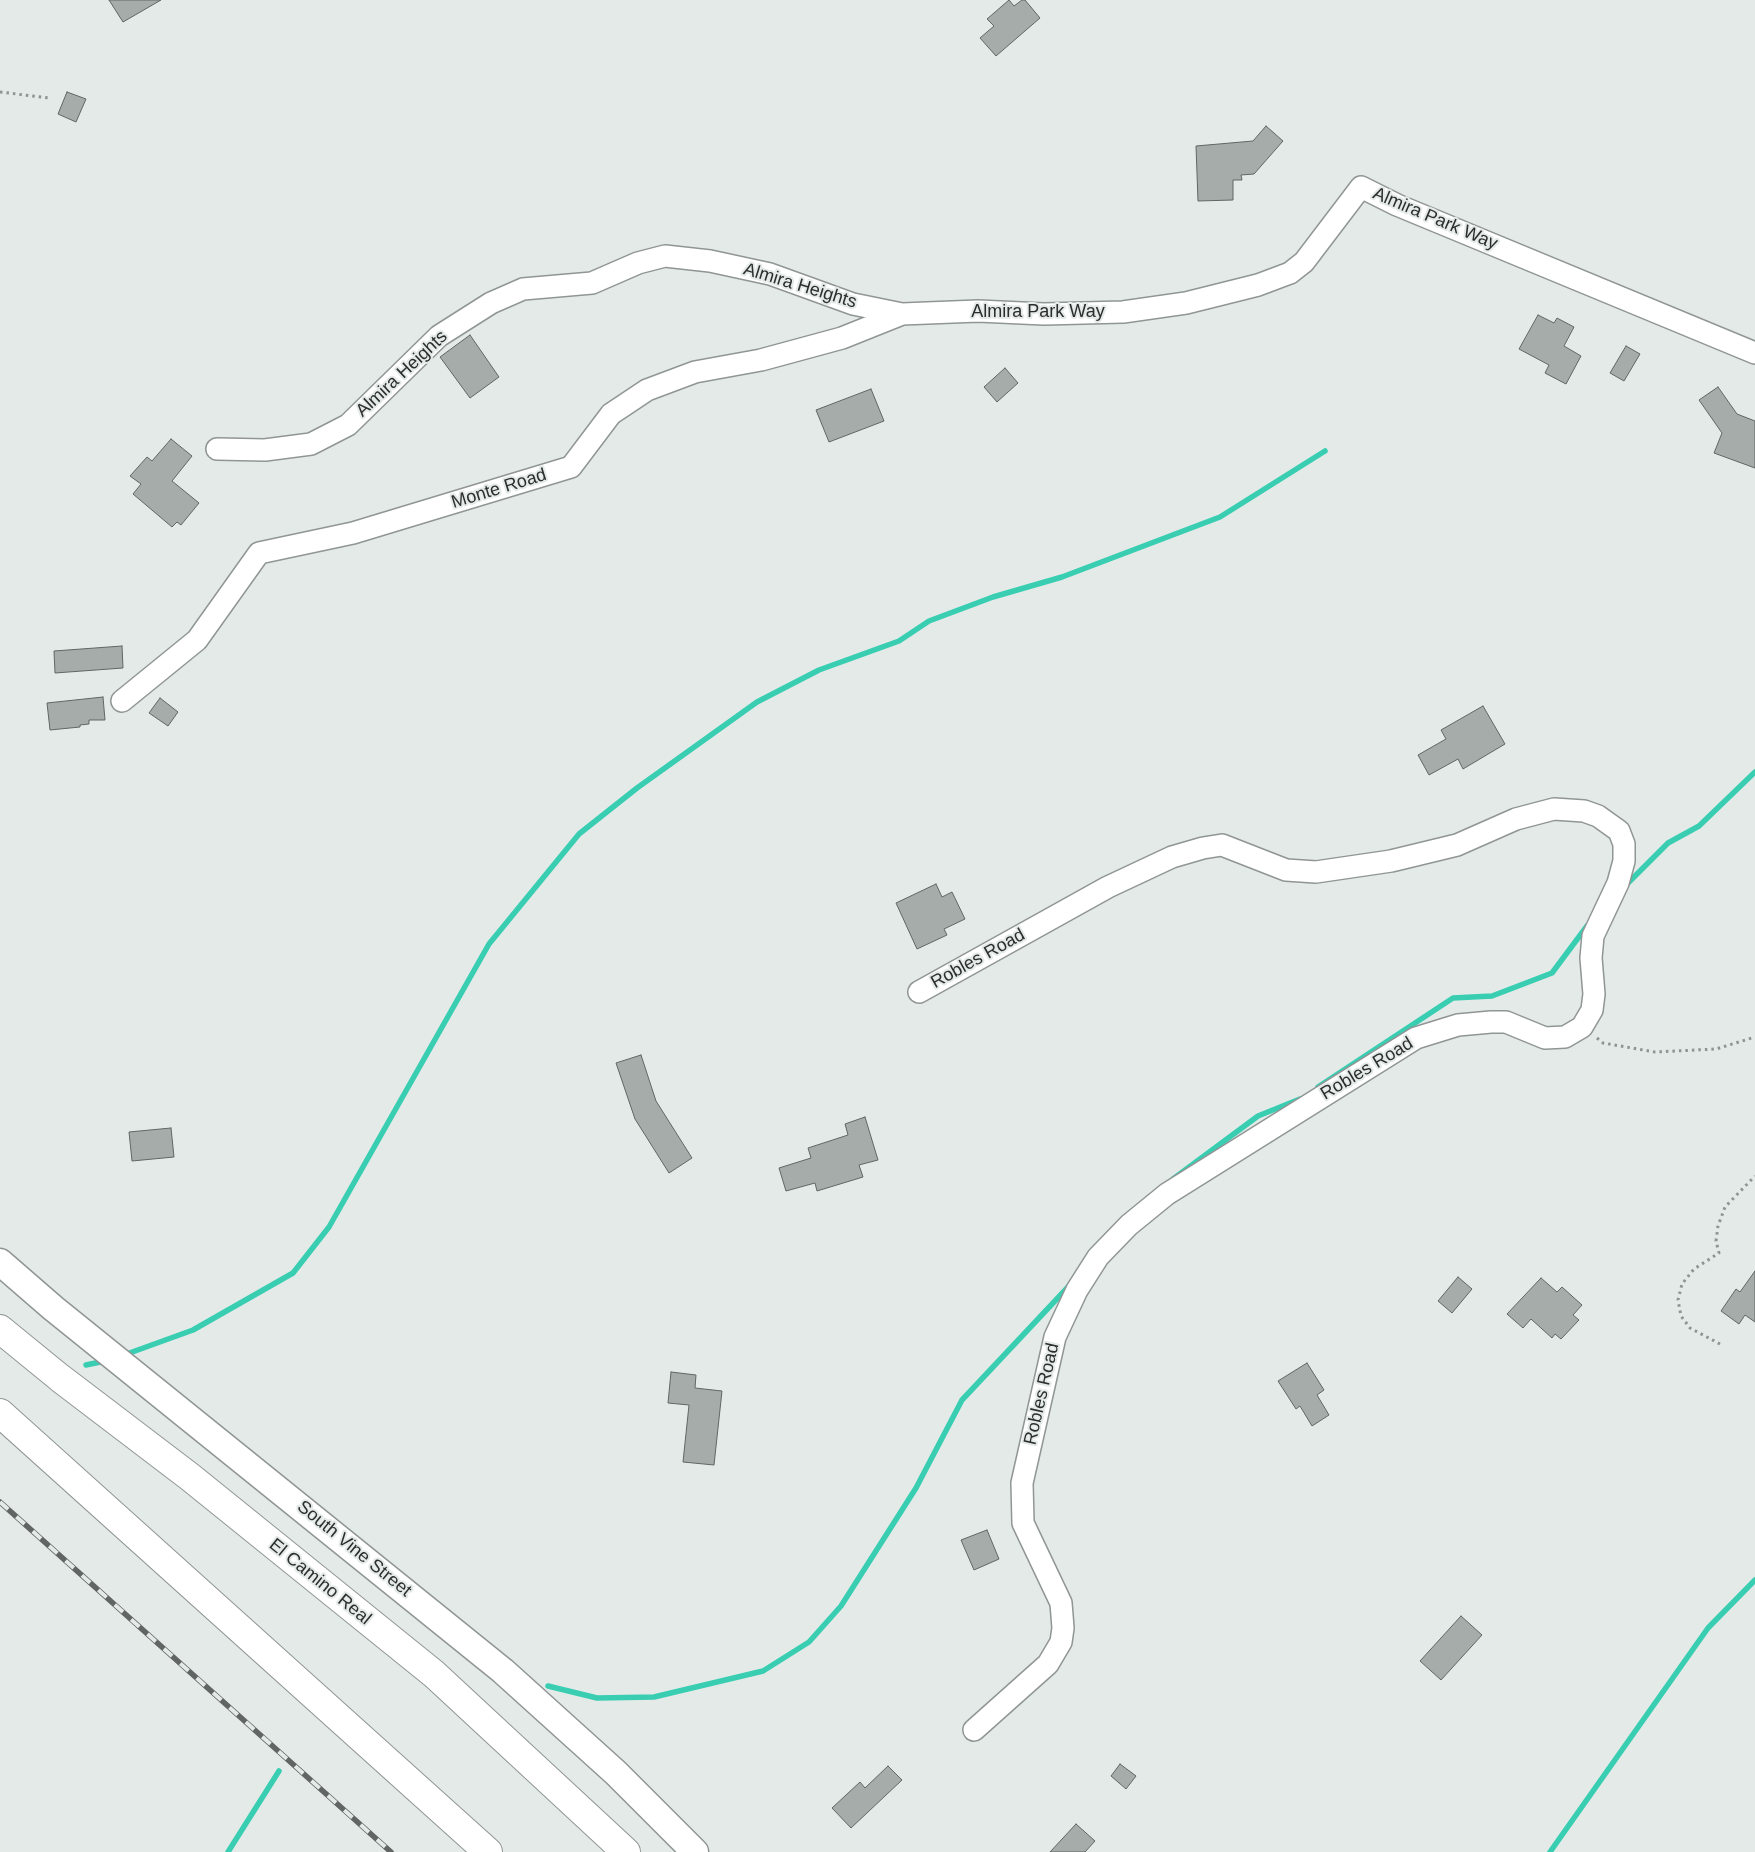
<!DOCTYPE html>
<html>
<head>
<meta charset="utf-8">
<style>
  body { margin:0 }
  canvas { display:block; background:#e4eae8 }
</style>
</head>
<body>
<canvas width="1755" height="1852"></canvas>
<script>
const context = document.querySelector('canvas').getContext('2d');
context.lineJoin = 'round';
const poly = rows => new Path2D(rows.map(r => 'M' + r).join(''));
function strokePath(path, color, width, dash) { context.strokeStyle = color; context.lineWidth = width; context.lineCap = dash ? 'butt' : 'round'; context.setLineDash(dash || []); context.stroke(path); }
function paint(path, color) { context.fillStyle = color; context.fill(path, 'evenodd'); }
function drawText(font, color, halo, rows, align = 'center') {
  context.font = font + ' Helvetica,sans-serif'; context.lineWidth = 4; context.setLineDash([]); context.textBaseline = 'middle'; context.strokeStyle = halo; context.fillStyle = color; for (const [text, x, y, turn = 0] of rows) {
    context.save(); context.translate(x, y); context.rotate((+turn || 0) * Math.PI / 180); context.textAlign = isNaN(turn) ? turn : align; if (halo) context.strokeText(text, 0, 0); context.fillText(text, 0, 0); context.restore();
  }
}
strokePath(poly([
  [1624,887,1668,843,1699,826,1755,772],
  [1318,1087,1453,998,1492,996,1552,973,1587,926],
  [1173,1179,1258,1116,1300,1099],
  [124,1355,193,1330,293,1273,329,1227,489,944,579,834,637,788,757,702,819,670,899,641,929,621,993,597,1062,577,1220,517,1325,451],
  [86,1365,105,1361],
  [548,1686,597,1698,654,1697,763,1671,809,1642,841,1606,916,1488,962,1400,1069,1286],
  [228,1852,279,1771],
  [1550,1852,1708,1628,1755,1580]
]), '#39ceb2', 5.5);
const building = poly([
  [109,0,161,0,123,22,109,0],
  [1009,0,1014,6,1022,0,1025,0,1040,18,996,56,980,38,994,26,987,19,1009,0],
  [67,92,86,99,76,122,58,114,67,92],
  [1266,126,1283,141,1254,174,1241,175,1242,180,1233,180,1233,200,1198,201,1196,146,1253,141,1266,126],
  [1538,315,1554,323,1557,318,1574,327,1564,346,1581,356,1566,384,1545,373,1549,365,1519,349,1538,315],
  [470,335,499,377,470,398,440,357,470,335],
  [1626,346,1640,354,1624,381,1610,373,1626,346],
  [1005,368,1018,383,997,402,984,387,1005,368],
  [1718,387,1737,414,1755,421,1755,468,1714,453,1722,433,1699,400,1718,387],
  [871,389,884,421,829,442,816,410,871,389],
  [171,439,192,456,172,481,199,503,181,525,177,522,172,527,133,494,141,484,130,476,147,457,152,461,171,439],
  [122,646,123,668,55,673,54,651,122,646],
  [103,697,105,720,89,720,89,724,80,725,80,727,50,730,47,703,103,697],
  [160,698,178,712,168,726,149,713,160,698],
  [1483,706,1505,744,1463,769,1458,759,1429,775,1418,755,1446,739,1441,730,1483,706],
  [936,884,942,897,952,892,965,919,944,929,947,935,917,949,896,903,936,884],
  [641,1055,656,1101,692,1158,669,1173,635,1119,616,1063,641,1055],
  [865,1117,878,1160,859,1165,863,1177,817,1191,815,1183,786,1191,779,1168,811,1158,808,1148,848,1135,845,1124,865,1117],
  [171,1128,174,1157,132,1161,129,1132,171,1128],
  [1755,1271,1755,1322,1745,1315,1739,1324,1721,1311,1736,1289,1740,1292,1755,1271],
  [1458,1277,1472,1289,1452,1313,1438,1301,1458,1277],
  [1541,1278,1557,1292,1562,1287,1582,1305,1573,1315,1579,1320,1561,1339,1555,1334,1552,1338,1531,1319,1523,1328,1507,1314,1541,1278],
  [1307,1363,1324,1390,1317,1395,1329,1415,1312,1426,1300,1406,1296,1409,1278,1381,1307,1363],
  [671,1372,696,1375,695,1388,722,1391,714,1465,683,1462,689,1405,668,1403,671,1372],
  [987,1530,999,1559,974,1570,961,1540,987,1530],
  [1461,1616,1482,1635,1441,1680,1420,1661,1461,1616],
  [1120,1764,1136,1776,1126,1789,1111,1776,1120,1764],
  [888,1766,902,1780,851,1828,832,1808,860,1782,865,1788,888,1766],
  [1076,1824,1095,1841,1085,1852,1050,1852,1076,1824]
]);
paint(building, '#a6acaa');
strokePath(building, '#616665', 1);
const minor = poly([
  [217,449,265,450,311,444,348,425,439,336,491,303,523,289,592,283,638,263,665,256,710,261,770,274,853,304,902,314,978,311,1044,314,1123,312,1186,303,1258,285,1290,273,1304,262,1361,187,1397,205,1755,353],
  [122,701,197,640,259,553,353,533,571,467,611,414,647,390,695,372,761,360,842,338,902,314],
  [919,992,1108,887,1172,857,1203,848,1222,845,1286,870,1316,872,1391,861,1457,845,1516,819,1554,809,1584,811,1598,816,1619,831,1624,844,1624,861,1618,883,1593,936,1591,958,1594,994,1592,1010,1582,1027,1565,1037,1545,1038,1506,1022,1491,1022,1458,1025,1416,1038,1167,1194,1129,1225,1098,1257,1077,1290,1055,1337,1022,1483,1023,1523,1061,1603,1063,1628,1061,1642,1048,1664,974,1730]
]);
const tertiary = poly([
  [0,1262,53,1308,503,1671,616,1773,695,1852]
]);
const motorway = poly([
  [0,1329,60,1378,190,1477,434,1674,626,1852],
  [0,1413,488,1852]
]);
strokePath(minor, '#909695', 24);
strokePath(tertiary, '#909695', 29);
strokePath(motorway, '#909695', 30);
strokePath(poly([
  [0,92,49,98],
  [1597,1038,1603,1043,1655,1052,1716,1049,1755,1037],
  [1720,1344,1690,1328,1681,1316,1678,1300,1682,1284,1694,1269,1719,1253,1716,1241,1718,1226,1725,1207,1755,1176]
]), '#8f9492', 3, [2.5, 4]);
strokePath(minor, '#fff', 21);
strokePath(tertiary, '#fff', 26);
strokePath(motorway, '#fff', 28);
const rail = poly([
  [0,1502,391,1852]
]);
strokePath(rail, '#616563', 5.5);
strokePath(rail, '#e4eae8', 4, [11]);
drawText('18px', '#2b2e2d', '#e4eae8', [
  ["Almira Park Way",1435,219,23],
  ["Almira Heights",800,286,17],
  ["Almira Park Way",1038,312],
  ["Almira Heights",402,374,-43],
  ["Monte Road",499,489,-17],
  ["Robles Road",978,959,-29],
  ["Robles Road",1367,1069,-31],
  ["Robles Road",1042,1394,-77],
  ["South Vine Street",354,1549,39],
  ["El Camino Real",320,1582,39]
]);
</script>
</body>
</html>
